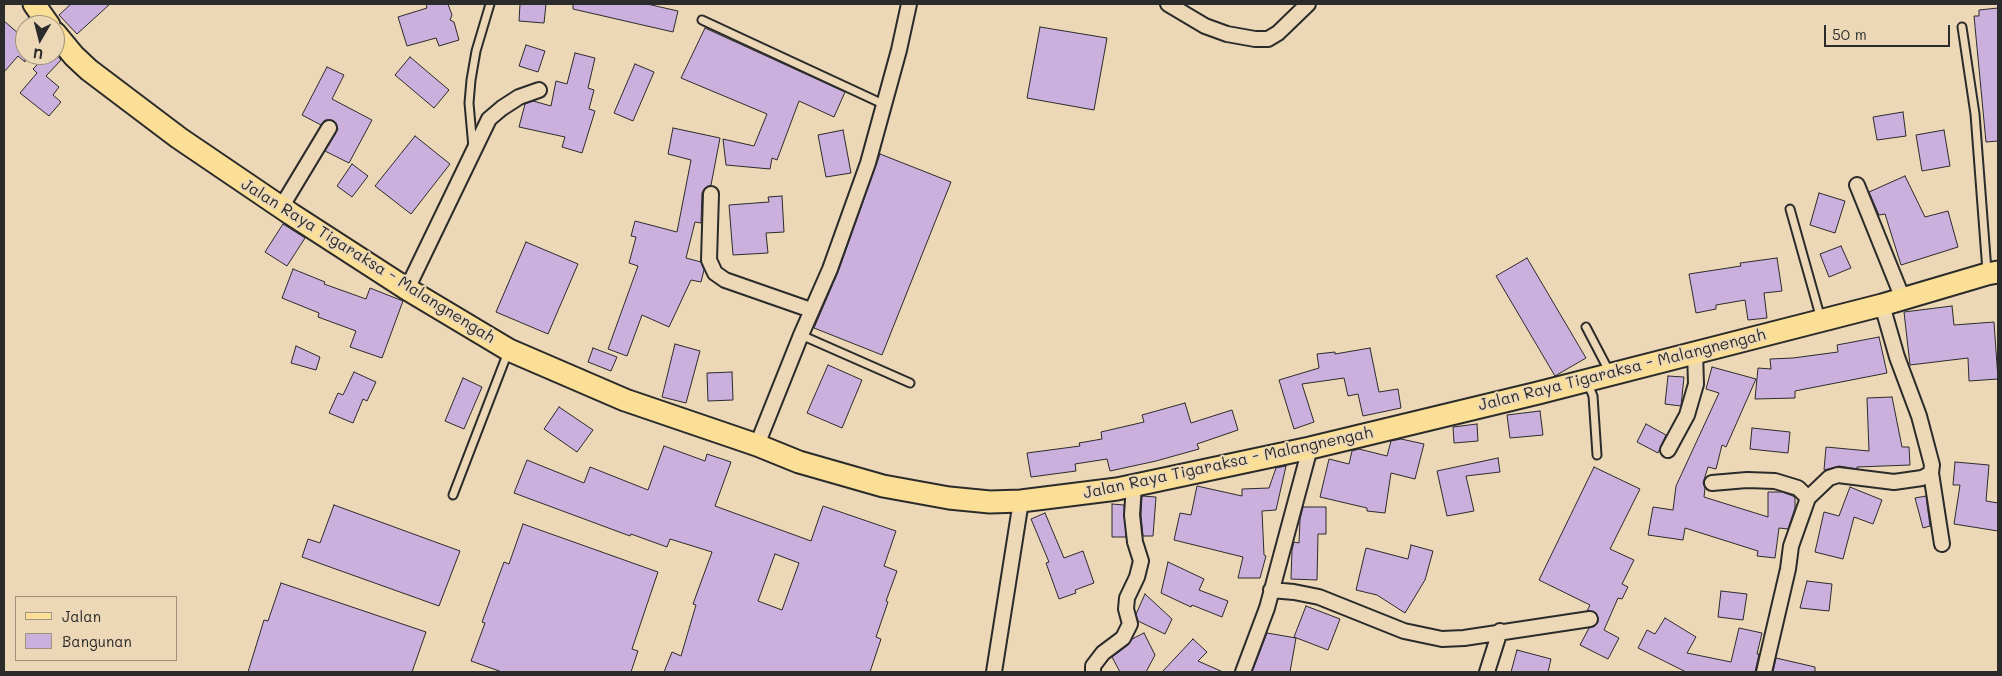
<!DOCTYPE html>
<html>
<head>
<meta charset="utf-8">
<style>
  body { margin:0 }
  #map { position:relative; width:2002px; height:676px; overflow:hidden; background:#ecd8b6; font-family:Mali,sans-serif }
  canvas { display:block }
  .frame { position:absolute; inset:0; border:5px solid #2b2b2b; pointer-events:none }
  .legend { position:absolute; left:15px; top:596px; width:162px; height:65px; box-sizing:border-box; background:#ecd8b6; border:1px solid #9f937e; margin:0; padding:6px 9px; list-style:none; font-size:15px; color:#2b2b2b }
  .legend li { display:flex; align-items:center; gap:10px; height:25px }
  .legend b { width:25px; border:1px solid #9f937e }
  .north { position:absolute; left:15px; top:15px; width:50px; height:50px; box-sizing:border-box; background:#ecd8b6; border:1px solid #9f937e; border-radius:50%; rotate:188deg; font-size:14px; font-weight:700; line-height:20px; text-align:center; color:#2b2b2b }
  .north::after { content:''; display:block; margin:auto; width:18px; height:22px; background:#2b2b2b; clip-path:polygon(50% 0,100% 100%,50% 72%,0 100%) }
  .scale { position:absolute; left:1824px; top:25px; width:126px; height:22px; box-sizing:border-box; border:2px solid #2b2b2b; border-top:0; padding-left:6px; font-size:15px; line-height:18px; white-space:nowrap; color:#2b2b2b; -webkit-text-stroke:4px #ecd8b6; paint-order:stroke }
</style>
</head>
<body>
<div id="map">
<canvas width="2002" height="676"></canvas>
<div class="frame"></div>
<ul class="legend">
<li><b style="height:6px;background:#fbdf96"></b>Jalan</li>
<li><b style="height:14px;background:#cbafdc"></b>Bangunan</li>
</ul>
<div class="north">U</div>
<div class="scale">50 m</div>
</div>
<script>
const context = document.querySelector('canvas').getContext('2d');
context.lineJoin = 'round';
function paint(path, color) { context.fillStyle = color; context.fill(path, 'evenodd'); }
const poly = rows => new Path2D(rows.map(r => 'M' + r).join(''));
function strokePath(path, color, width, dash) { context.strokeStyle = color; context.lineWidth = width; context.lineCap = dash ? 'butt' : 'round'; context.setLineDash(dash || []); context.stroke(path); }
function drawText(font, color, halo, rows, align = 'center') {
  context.font = font + ' Mali,sans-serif'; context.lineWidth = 4; context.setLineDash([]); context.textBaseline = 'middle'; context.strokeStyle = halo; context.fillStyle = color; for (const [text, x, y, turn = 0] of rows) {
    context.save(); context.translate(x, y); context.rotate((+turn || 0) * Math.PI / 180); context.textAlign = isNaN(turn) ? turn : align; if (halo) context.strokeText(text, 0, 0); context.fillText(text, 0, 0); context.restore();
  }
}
const building = poly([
  [71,4,110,4,77,34,59,15,71,4],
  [426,4,448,4,452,15,450,20,454,22,459,40,439,46,436,38,407,46,398,17,427,8,426,4],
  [520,4,546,4,544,23,519,21,520,4],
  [573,4,647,4,678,11,673,32,573,9,573,4],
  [1998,8,1998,141,1986,142,1974,16,1979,16,1979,10,1998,8],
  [4,21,25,39,25,62,18,56,4,72,4,21],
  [1040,27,1107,38,1094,110,1027,98,1040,27],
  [705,28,845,92,834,117,799,101,777,160,772,158,770,169,726,165,723,139,754,146,767,114,681,78,705,28],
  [526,45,545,51,538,72,519,66,526,45],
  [575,53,595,58,588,88,594,90,589,109,595,111,582,153,562,147,565,137,519,127,525,104,533,101,551,106,556,81,567,84,575,53],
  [47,55,57,55,61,60,46,76,59,87,53,95,61,102,49,116,20,93,37,73,33,69,47,55],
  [410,57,449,90,434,108,395,75,410,57],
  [635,64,654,72,633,121,614,113,635,64],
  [327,67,344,75,332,99,372,120,349,163,325,151,338,129,334,121,325,120,321,125,302,115,327,67],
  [1903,112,1906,136,1877,140,1873,117,1903,112],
  [673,128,720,138,711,185,704,189,702,193,701,223,695,222,686,258,701,262,704,270,701,282,691,280,669,327,642,315,627,356,608,349,638,266,629,263,636,237,631,236,635,221,677,232,691,160,668,154,673,128],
  [843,130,851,173,826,177,818,135,843,130],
  [1944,130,1950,166,1922,171,1916,135,1944,130],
  [415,136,450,164,411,214,375,186,415,136],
  [880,154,951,182,882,355,814,328,838,272,880,154],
  [352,164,368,176,352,197,337,186,352,164],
  [1905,176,1925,217,1948,211,1958,247,1901,265,1885,214,1879,215,1869,192,1905,176],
  [1819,193,1845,201,1835,233,1810,225,1819,193],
  [782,196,784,232,766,233,768,253,733,255,729,205,769,202,768,197,782,196],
  [283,224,305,238,287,266,265,252,283,224],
  [526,242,578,264,548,334,496,312,526,242],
  [1841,246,1851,268,1829,277,1820,254,1841,246],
  [1527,258,1586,358,1555,376,1496,276,1527,258],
  [1777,258,1782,291,1764,293,1767,318,1748,320,1745,300,1716,305,1716,309,1696,313,1689,274,1741,266,1740,263,1777,258],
  [293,269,325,282,324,284,366,299,370,288,403,301,382,358,350,347,356,331,318,317,319,313,282,298,293,269],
  [1952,306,1954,325,1994,322,1998,379,1969,381,1968,358,1910,365,1904,312,1952,306],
  [1879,337,1887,373,1795,391,1795,398,1755,399,1758,368,1771,369,1770,359,1793,358,1838,352,1837,345,1879,337],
  [675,344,700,351,686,403,662,397,675,344],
  [296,346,320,357,316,370,291,363,296,346],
  [593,348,617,357,611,371,588,362,593,348],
  [1370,348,1379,392,1398,389,1401,408,1363,416,1358,394,1348,396,1344,378,1302,384,1314,422,1294,429,1279,380,1319,368,1317,354,1335,352,1335,354,1370,348],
  [828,365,862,380,842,428,807,413,828,365],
  [1712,367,1756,379,1726,447,1722,445,1716,469,1708,467,1703,483,1705,488,1704,497,1768,517,1768,492,1782,492,1793,496,1795,498,1795,508,1788,529,1779,528,1775,558,1757,556,1758,551,1685,528,1683,540,1648,535,1653,507,1673,510,1676,486,1719,393,1706,389,1712,367],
  [354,372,376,382,367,401,363,399,353,423,329,413,338,393,343,395,354,372],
  [732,372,733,400,708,401,707,373,732,372],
  [1668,376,1684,377,1681,406,1665,404,1668,376],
  [463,378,482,387,464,429,445,421,463,378],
  [1892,397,1902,447,1909,447,1910,465,1857,467,1857,469,1839,466,1824,470,1826,447,1869,451,1867,398,1892,397],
  [1185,403,1191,423,1232,410,1238,430,1197,444,1199,449,1156,461,1110,471,1107,459,1075,464,1076,471,1031,477,1027,453,1080,446,1079,443,1102,439,1101,432,1144,422,1142,415,1185,403],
  [559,407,593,430,577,452,544,429,559,407],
  [1540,411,1543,435,1510,438,1507,415,1540,411],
  [1477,424,1478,441,1454,443,1453,427,1477,424],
  [1646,424,1666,435,1658,453,1637,442,1646,424],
  [1752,428,1790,432,1788,453,1750,449,1752,428],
  [1401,439,1424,444,1415,479,1391,473,1385,513,1367,511,1367,508,1320,497,1329,459,1349,464,1352,451,1359,449,1387,456,1391,441,1401,439],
  [664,446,705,461,707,454,731,462,715,506,811,541,823,506,896,531,884,566,897,571,886,601,888,602,876,637,881,639,870,672,664,672,672,652,681,656,696,605,693,604,712,552,670,539,667,547,631,534,630,536,514,493,527,460,584,483,590,467,648,490,664,446],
  [775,554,799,563,782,610,758,601,775,554],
  [1498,458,1500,472,1466,476,1474,511,1447,516,1437,471,1498,458],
  [1955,462,1989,465,1986,501,1998,503,1998,531,1954,524,1960,485,1953,485,1955,462],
  [1286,466,1276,510,1262,511,1264,555,1266,556,1260,578,1238,578,1243,557,1174,540,1180,513,1191,515,1197,486,1242,496,1242,489,1269,488,1276,468,1286,466],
  [1594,467,1640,489,1610,549,1634,560,1622,584,1628,587,1622,599,1618,598,1604,630,1619,638,1608,659,1580,645,1589,628,1595,626,1598,622,1596,613,1587,611,1590,605,1539,580,1594,467],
  [1850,487,1882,500,1873,524,1854,517,1843,559,1815,552,1824,512,1839,516,1850,487],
  [1142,496,1156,497,1153,536,1143,536,1141,515,1142,496],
  [1926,496,1930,526,1923,528,1915,498,1926,496],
  [1112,504,1124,505,1126,537,1112,537,1112,504],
  [334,505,460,551,439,606,302,557,308,539,320,543,334,505],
  [1303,507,1326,507,1326,534,1318,534,1317,580,1291,579,1292,550,1294,542,1299,543,1300,519,1303,507],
  [1045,513,1064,558,1083,551,1094,583,1075,590,1076,593,1059,599,1046,563,1049,562,1031,519,1045,513],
  [523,524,658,572,632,649,638,651,631,672,502,672,471,661,485,623,482,622,504,562,509,564,523,524],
  [1411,545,1433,551,1425,580,1405,613,1377,595,1356,590,1366,548,1408,559,1411,545],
  [1168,562,1204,579,1199,590,1228,601,1222,617,1192,605,1191,607,1161,593,1168,562],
  [1807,581,1832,584,1829,611,1800,608,1807,581],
  [281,583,426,632,412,672,248,672,264,620,268,621,281,583],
  [1721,591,1747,594,1743,620,1718,617,1721,591],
  [1145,594,1172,619,1165,634,1138,621,1136,614,1145,594],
  [1306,606,1340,619,1328,650,1294,637,1306,606],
  [1665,618,1696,637,1687,653,1731,662,1739,628,1762,633,1757,654,1759,654,1755,672,1686,672,1638,648,1647,630,1655,634,1665,618],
  [1144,633,1155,655,1146,672,1120,672,1112,657,1128,645,1132,639,1144,633],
  [1267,633,1296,638,1290,672,1252,672,1267,633],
  [1193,639,1207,652,1198,661,1223,672,1162,672,1193,639],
  [1517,650,1551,659,1548,672,1511,672,1517,650],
  [1776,658,1815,667,1815,672,1773,672,1776,658]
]);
paint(building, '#cbafdc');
strokePath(building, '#2b2b2b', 1);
const lane = poly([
  [702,20,883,104],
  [1962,27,1975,114,1987,271],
  [473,148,469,103,471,80,476,51,490,4],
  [1790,209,1821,319],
  [1586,327,1609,371],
  [801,335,910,383],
  [1588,384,1593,396,1597,455],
  [453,495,508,352]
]);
const street = poly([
  [1168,4,1205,26,1227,34,1255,39,1268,39,1278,33,1308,4],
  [1857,185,1903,299],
  [711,194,709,260,715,273,725,280,811,310],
  [282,206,329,128],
  [407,289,489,119,502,108,519,97,539,90],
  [757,445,801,335,830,269,868,163,899,50,909,4],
  [1668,450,1687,415,1696,384,1695,351],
  [1931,473,1942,544],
  [1712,483,1747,480,1775,481,1798,488,1808,498],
  [1271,590,1294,592,1319,597,1404,631,1442,639,1464,638,1590,619],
  [994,672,1021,501],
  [1093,672,1093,666,1103,653,1123,638,1130,624,1126,609,1127,598,1137,577,1141,561,1135,542,1132,515,1134,485],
  [1243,672,1267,608,1310,448],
  [1487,672,1500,631],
  [1764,672,1788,569,1791,546,1808,498,1829,478,1838,475,1894,482,1922,478,1931,473,1932,465,1919,416,1897,357,1882,305]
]);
const primary = poly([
  [34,4,49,25],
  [55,33,74,56,89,70,179,138,291,214,407,289,509,350,625,400,757,445,799,462,883,486,949,498,990,502,1021,501,1117,489,1310,448,1538,393,1882,305,1987,274,1998,272]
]);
strokePath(lane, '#2b2b2b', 11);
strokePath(street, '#2b2b2b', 18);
strokePath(primary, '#2b2b2b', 25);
strokePath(lane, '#ecd8b6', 7);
strokePath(street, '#ecd8b6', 14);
strokePath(primary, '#fbdf96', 21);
drawText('16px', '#2b2b2b', '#ecd8b6', [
  ["Jalan Raya Tigaraksa - Malangnengah",368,261,32],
  ["Jalan Raya Tigaraksa - Malangnengah",1622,370,-14],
  ["Jalan Raya Tigaraksa - Malangnengah",1228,463,-12]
]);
</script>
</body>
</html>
